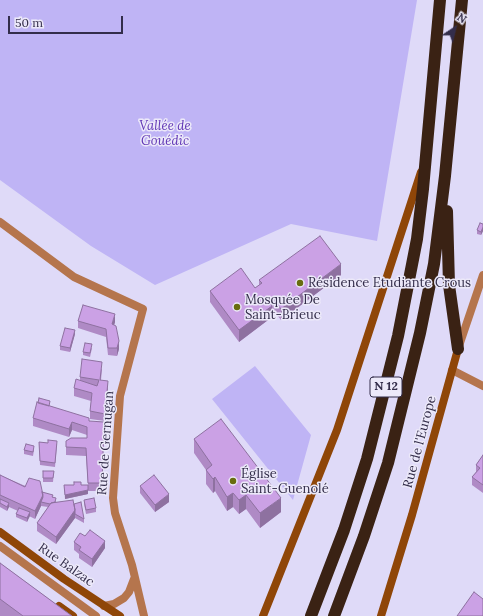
<!DOCTYPE html>
<html>
<head>
<meta charset="utf-8">
<style>
  body { margin:0 }
  #map { position:relative; width:483px; height:616px; overflow:hidden; background:#dfdaf8; font-family:Lora,serif }
  canvas { display:block }
  .north { position:absolute; left:435px; top:8px; width:40px; height:40px; -webkit-text-stroke:3px #ece9f9; paint-order:stroke; rotate:35deg; font-size:11px; font-weight:700; line-height:16px; text-align:center; color:#332d4a }
  .north::after { content:''; display:block; margin:auto; width:14px; height:18px; background:#332d4a; clip-path:polygon(50% 0,100% 100%,50% 72%,0 100%) }
  .scale { position:absolute; left:8px; top:16px; width:115px; height:18px; box-sizing:border-box; border:2px solid #332d4a; border-top:0; padding-left:5px; font-size:12px; line-height:14px; white-space:nowrap; color:#332d4a; -webkit-text-stroke:3px #ece9f9; paint-order:stroke }
</style>
</head>
<body>
<div id="map">
<canvas width="483" height="616"></canvas>
<div class="north">N</div>
<div class="scale">50 m</div>
</div>
<script>
const context = document.querySelector('canvas').getContext('2d');
context.lineJoin = 'round';
function paint(path, color) { context.fillStyle = color; context.fill(path, 'evenodd'); }
const poly = rows => new Path2D(rows.map(r => 'M' + r).join(''));
function strokePath(path, color, width, dash) { context.strokeStyle = color; context.lineWidth = width; context.lineCap = dash ? 'butt' : 'round'; context.setLineDash(dash || []); context.stroke(path); }
function drawText(font, color, halo, rows, align = 'center') {
  context.font = font + ' Lora,serif'; context.lineWidth = 3; context.setLineDash([]); context.textBaseline = 'middle'; context.strokeStyle = halo; context.fillStyle = color; for (const [text, x, y, turn = 0] of rows) {
    context.save(); context.translate(x, y); context.rotate((+turn || 0) * Math.PI / 180); context.textAlign = isNaN(turn) ? turn : align; if (halo) context.strokeText(text, 0, 0); context.fillText(text, 0, 0); context.restore();
  }
}
paint(poly([
  [0,0,417,0,377,241,291,224,155,285,91,246,0,180],
  [255,366,311,435,293,500,212,399]
]), '#bfb4f5');
strokePath(poly([
  [0,546,96,616]
]), '#b5754d', 8);
strokePath(poly([
  [0,222,74,277,143,309,120,396,113,498,115,513,132,565,144,616],
  [459,346,483,275],
  [452,370,483,386],
  [104,606,114,604,124,598,129,592,134,579]
]), '#b5754d', 8);
strokePath(poly([
  [0,532,64,579,120,616],
  [59,606,73,616],
  [263,616,337,430,421,172],
  [381,616,412,515,458,349]
]), '#8f4608', 8);
strokePath(poly([
  [447,211,449,285,458,349],
  [311,616,344,530,367,459,398,336,417,239,423,189,440,0],
  [334,616,364,536,388,463,420,333,434,264,445,176,462,0]
]), '#3a2214', 12);
paint(poly([
  [483,224,483,231,481,235,477,234,477,230],
  [341,275,281,320,272,309,272,317,239,342,210,302,210,291,255,288,259,285,259,280],
  [78,321,115,322,114,325,119,349,117,356,108,355,106,337,78,328],
  [75,334,70,352,60,350,60,346],
  [92,348,90,357,83,355,83,352],
  [102,369,101,380,108,389,105,421,90,419,90,411,91,401,74,396,74,388,80,380,80,377],
  [50,405,50,406,89,421,104,430,102,491,88,491,88,494,65,499,64,485,88,485,86,456,66,455,66,441,87,438,87,435,72,430,69,437,33,426,33,418],
  [194,439,281,512,260,528,246,509,239,514,233,507,227,511,215,491,213,493,206,484,206,470,194,453],
  [39,442,57,444,55,467,40,465],
  [24,450,34,450,33,456,24,454],
  [483,455,483,493,472,485,472,477,476,472,476,465],
  [43,471,54,471,53,482,43,482],
  [0,475,23,485,42,492,53,497,56,502,74,504,84,519,84,523,75,518,56,544,37,531,37,523,48,507,41,506,35,519,29,516,27,522,16,517,16,514,18,511,9,507,7,511,0,507],
  [140,486,169,502,155,512,140,493],
  [84,500,96,508,96,512,86,514,84,504],
  [85,536,105,548,92,567,79,558,79,554,74,550,74,542],
  [0,563,72,616,0,616]
]), '#af8ac5');
paint(poly([
  [483,227,483,231,481,235,481,232],
  [341,264,341,275,281,320,281,309],
  [272,297,272,317,239,342,239,330,266,302],
  [115,314,115,322,112,332,112,324],
  [75,330,75,334,70,352,70,348],
  [119,341,119,349,117,356,117,348],
  [108,381,108,389,105,421,105,414],
  [72,422,72,430,69,437,69,429],
  [215,477,215,491,213,493,213,479],
  [88,490,88,494,65,499,65,495],
  [233,493,233,507,227,511,227,497],
  [169,494,169,502,155,512,155,505],
  [43,495,43,502,41,502,41,506,35,519,35,511],
  [246,495,246,509,239,514,239,500],
  [281,498,281,512,260,528,260,513],
  [9,503,9,507,7,511,7,507],
  [75,510,75,518,56,544,56,537],
  [30,512,30,516,27,522,27,518],
  [105,541,105,548,92,567,92,559]
]), '#8e71a0');
const building = poly([
  [480,223,483,224,483,227,481,232,477,230,480,223],
  [320,236,341,264,281,309,272,297,266,302,269,301,272,306,239,330,210,291,241,268,255,288,262,283,259,280,320,236],
  [83,305,115,314,112,324,116,326,119,341,117,348,108,348,106,329,78,321,83,305],
  [65,328,75,330,70,348,60,346,65,328],
  [85,343,92,344,90,353,83,352,85,343],
  [82,359,102,362,100,380,108,381,105,414,90,411,92,393,74,388,76,379,97,386,99,380,80,377,82,359],
  [39,398,50,401,49,406,38,403,39,398],
  [37,402,89,418,89,421,104,422,102,483,88,483,86,448,66,447,66,441,71,438,87,438,87,427,72,422,69,429,33,418,37,402],
  [221,419,281,498,260,513,246,495,239,500,233,493,227,497,215,477,213,479,206,470,212,465,194,439,221,419],
  [48,440,57,441,55,463,40,461,39,442,48,443,48,440],
  [26,444,34,446,33,452,24,450,26,444],
  [483,455,483,485,472,477,480,468,476,465,483,455],
  [43,471,54,471,53,478,43,478,43,471],
  [0,475,25,487,29,478,40,481,43,495,35,511,0,495,0,475],
  [154,475,169,494,155,505,140,486,154,475],
  [74,482,81,482,81,485,88,485,88,490,65,495,64,485,74,485,74,482],
  [42,492,53,495,52,497,56,498,55,502,51,503,50,504,41,502,43,497,42,492],
  [94,498,96,508,86,510,84,500,94,498],
  [0,499,9,503,7,507,0,503,0,499],
  [73,500,75,510,56,537,37,523,51,503,73,500],
  [81,502,84,519,75,514,75,510,74,504,81,502],
  [19,508,30,512,27,518,16,514,19,508],
  [90,530,105,541,92,559,79,550,81,547,74,542,80,533,85,536,90,530],
  [0,563,72,616,23,616,0,599,0,563],
  [474,592,483,599,483,616,457,616,474,592]
]);
paint(building, '#cba1e5');
strokePath(building, '#8e71a0', 1);
for (const [x, y, r, color] of [
  [300,283,4,"#686c0f"],
  [237,307,4,"#686c0f"],
  [233,481,4,"#686c0f"]
]) { const dot = new Path2D(); dot.arc(x, y, r, 0, 2 * Math.PI); context.fillStyle = color; context.fill(dot); strokePath(dot, '#ece9f9', 1.5); }
for (const [x, y, w] of [
  [386,387,32]
]) { const box = new Path2D(); box.roundRect(x - w / 2, y - 10, w, 20, 3); context.fillStyle = '#ece9f9'; context.fill(box); strokePath(box, '#332d4a', 1); }
drawText('bold 12px', '#332d4a', null, [
  ["N 12",386,387]
]);
drawText('italic 13px', '#6036b5', '#ece9f9', [
  ["Vallée de",165,126],
  ["Gouédic",165,141]
]);
drawText('13px', '#332d4a', '#ece9f9', [
  ["Résidence Etudiante Crous",308,283],
  ["Mosquée De",245,300],
  ["Saint-Brieuc",245,315],
  ["Église",241,474],
  ["Saint-Guenolé",241,489]
], 'left');
drawText('13px', '#332d4a', '#ece9f9', [
  ["Rue de l'Europe",420,442,-75],
  ["Rue de Gernugan",106,443,-86],
  ["Rue Balzac",66,565,35]
]);
</script>
</body>
</html>
